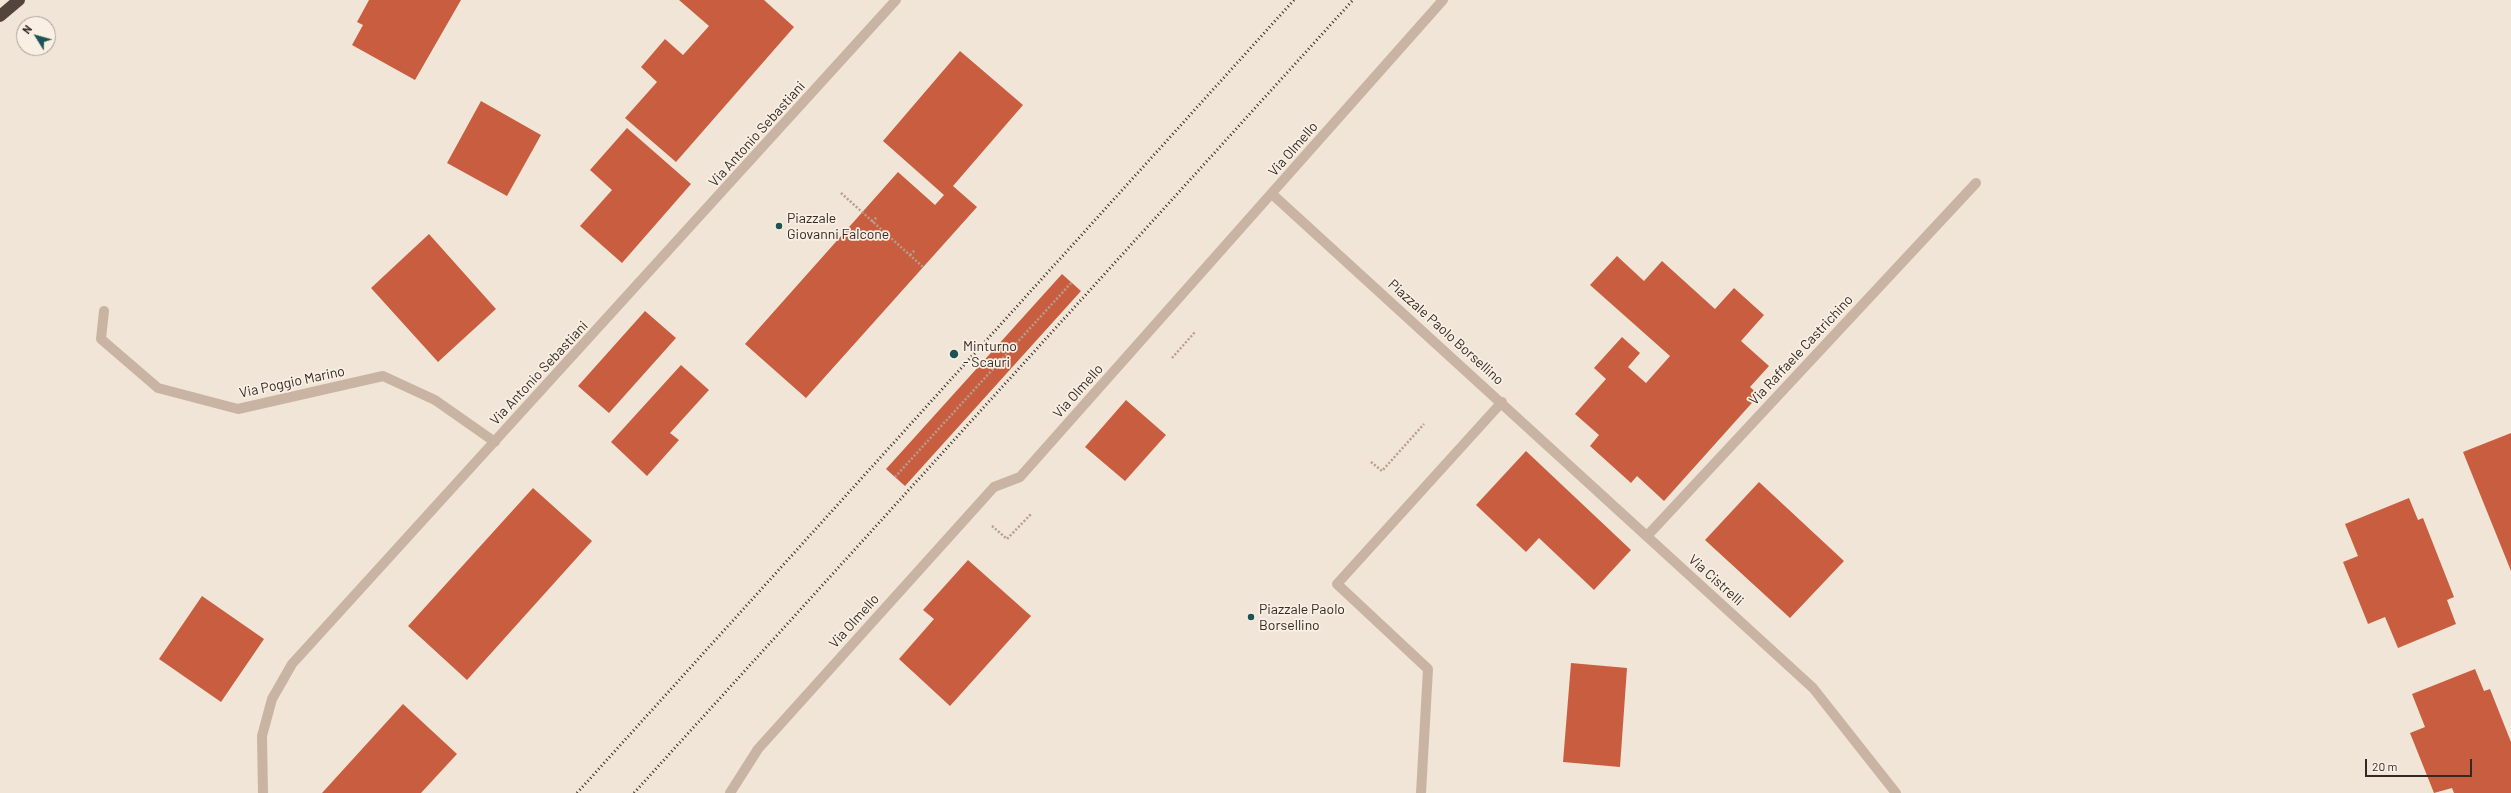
<!DOCTYPE html>
<html>
<head>
<meta charset="utf-8">
<style>
  body { margin:0 }
  #map { position:relative; width:2511px; height:793px; overflow:hidden; background:#f1e5d7; font-family:Barlow,sans-serif }
  canvas { display:block }
  .north { position:absolute; left:16px; top:16px; width:40px; height:40px; box-sizing:border-box; background:#f9efe3; border:1px solid #aaa097; border-radius:50%; rotate:307deg; font-size:11px; font-weight:700; line-height:16px; text-align:center; color:#342a25 }
  .north::after { content:''; display:block; margin:auto; width:14px; height:18px; background:#1b5356; clip-path:polygon(50% 0,100% 100%,50% 72%,0 100%) }
  .scale { position:absolute; left:2365px; top:759px; width:107px; height:18px; box-sizing:border-box; border:2px solid #342a25; border-top:0; padding-left:5px; font-size:12px; line-height:14px; white-space:nowrap; color:#342a25; -webkit-text-stroke:3px #f9efe3; paint-order:stroke }
</style>
</head>
<body>
<div id="map">
<canvas width="2511" height="793"></canvas>
<div class="north">N</div>
<div class="scale">20 m</div>
</div>
<script>
const context = document.querySelector('canvas').getContext('2d');
context.lineJoin = 'round';
function paint(path, color) { context.fillStyle = color; context.fill(path, 'evenodd'); }
const poly = rows => new Path2D(rows.map(r => 'M' + r).join(''));
function strokePath(path, color, width, dash) { context.strokeStyle = color; context.lineWidth = width; context.lineCap = dash ? 'butt' : 'round'; context.setLineDash(dash || []); context.stroke(path); }
function drawText(font, color, halo, rows, align = 'center') {
  context.font = font + ' Barlow,sans-serif'; context.lineWidth = 3.5; context.setLineDash([]); context.textBaseline = 'middle'; context.strokeStyle = halo; context.fillStyle = color; for (const [text, x, y, turn = 0] of rows) {
    context.save(); context.translate(x, y); context.rotate((+turn || 0) * Math.PI / 180); context.textAlign = isNaN(turn) ? turn : align; if (halo) context.strokeText(text, 0, 0); context.fillText(text, 0, 0); context.restore();
  }
}
paint(poly([
  [369,0,461,0,415,80,352,45,363,25,357,22],
  [679,0,764,0,794,27,676,162,625,118,657,82,641,67,665,39,683,55,709,26],
  [960,51,1023,105,953,186,977,207,806,398,745,344,898,172,935,205,944,195,883,141],
  [481,101,541,135,507,196,447,163],
  [627,128,691,184,622,263,580,226,612,190,590,170],
  [429,234,496,309,438,362,371,288],
  [1617,256,1644,281,1662,261,1715,309,1734,288,1764,315,1741,341,1769,366,1750,387,1759,395,1664,501,1637,476,1631,483,1590,446,1599,435,1575,414,1606,379,1594,368,1622,337,1640,353,1628,367,1646,383,1670,356,1590,285],
  [1062,274,1081,291,905,486,886,469],
  [645,311,676,338,609,413,578,386],
  [681,365,709,390,670,433,679,440,647,476,611,442],
  [1126,400,1166,435,1125,481,1085,447],
  [2511,433,2511,571,2463,452],
  [1526,451,1631,550,1594,590,1539,538,1526,552,1476,505],
  [1759,482,1844,561,1790,618,1705,540],
  [533,488,592,541,467,680,408,626],
  [2409,498,2418,520,2423,518,2454,597,2447,600,2456,624,2398,648,2385,617,2368,624,2343,562,2358,556,2345,524],
  [968,560,1031,616,950,706,899,659,934,619,923,610],
  [202,596,264,639,221,702,159,659],
  [1571,663,1627,668,1620,767,1563,762],
  [2475,669,2484,691,2490,689,2511,742,2511,793,2454,793,2452,788,2434,793,2410,733,2425,727,2412,694],
  [403,704,457,754,421,793,322,793]
]), '#c85e3f');
strokePath(poly([
  [841,193,923,267],
  [872,222,877,217],
  [910,255,915,250],
  [1172,358,1195,332],
  [1371,462,1382,471,1424,424],
  [895,477,1072,282],
  [992,526,1007,539,1031,514]
]), '#b59e8e', 2.5, [2, 2]);
strokePath(poly([
  [1272,194,1813,688,1896,793],
  [104,311,101,339,158,388,238,409,383,376,435,400,495,442],
  [1647,536,1976,183],
  [263,793,262,736,272,699,292,664,896,0],
  [730,793,758,749,994,487,1020,477,1443,0],
  [1421,793,1428,669,1337,584,1502,402]
]), '#c9b4a3', 10);
strokePath(poly([
  [0,16,19,0]
]), '#55443c', 12);
strokePath(poly([
  [577,793,1294,0],
  [634,793,1353,0]
]), '#342a25', 3, [1, 3]);
for (const [x, y, r, color] of [
  [779,226,4,"#1b5356"],
  [954,354,5,"#1b5356"],
  [1251,617,4,"#1b5356"]
]) { const dot = new Path2D(); dot.arc(x, y, r, 0, 2 * Math.PI); context.fillStyle = color; context.fill(dot); strokePath(dot, '#f9efe3', 1.5); }
drawText('14px', '#342a25', '#f9efe3', [
  ["Via Antonio Sebastiani",757,134,-48],
  ["Via Olmello",1293,149,-49],
  ["Piazzale Paolo Borsellino",1446,332,42],
  ["Via Raffaele Castrichino",1801,350,-47],
  ["Via Antonio Sebastiani",539,373,-47],
  ["Via Poggio Marino",292,382,-12],
  ["Via Olmello",1078,391,-48],
  ["Via Cistrelli",1716,580,42],
  ["Via Olmello",854,621,-48]
]);
drawText('14px', '#342a25', '#f9efe3', [
  ["Piazzale",787,218],
  ["Giovanni Falcone",787,234],
  ["Minturno",963,346],
  ["- Scauri",963,362],
  ["Piazzale Paolo",1259,609],
  ["Borsellino",1259,625]
], 'left');
</script>
</body>
</html>
